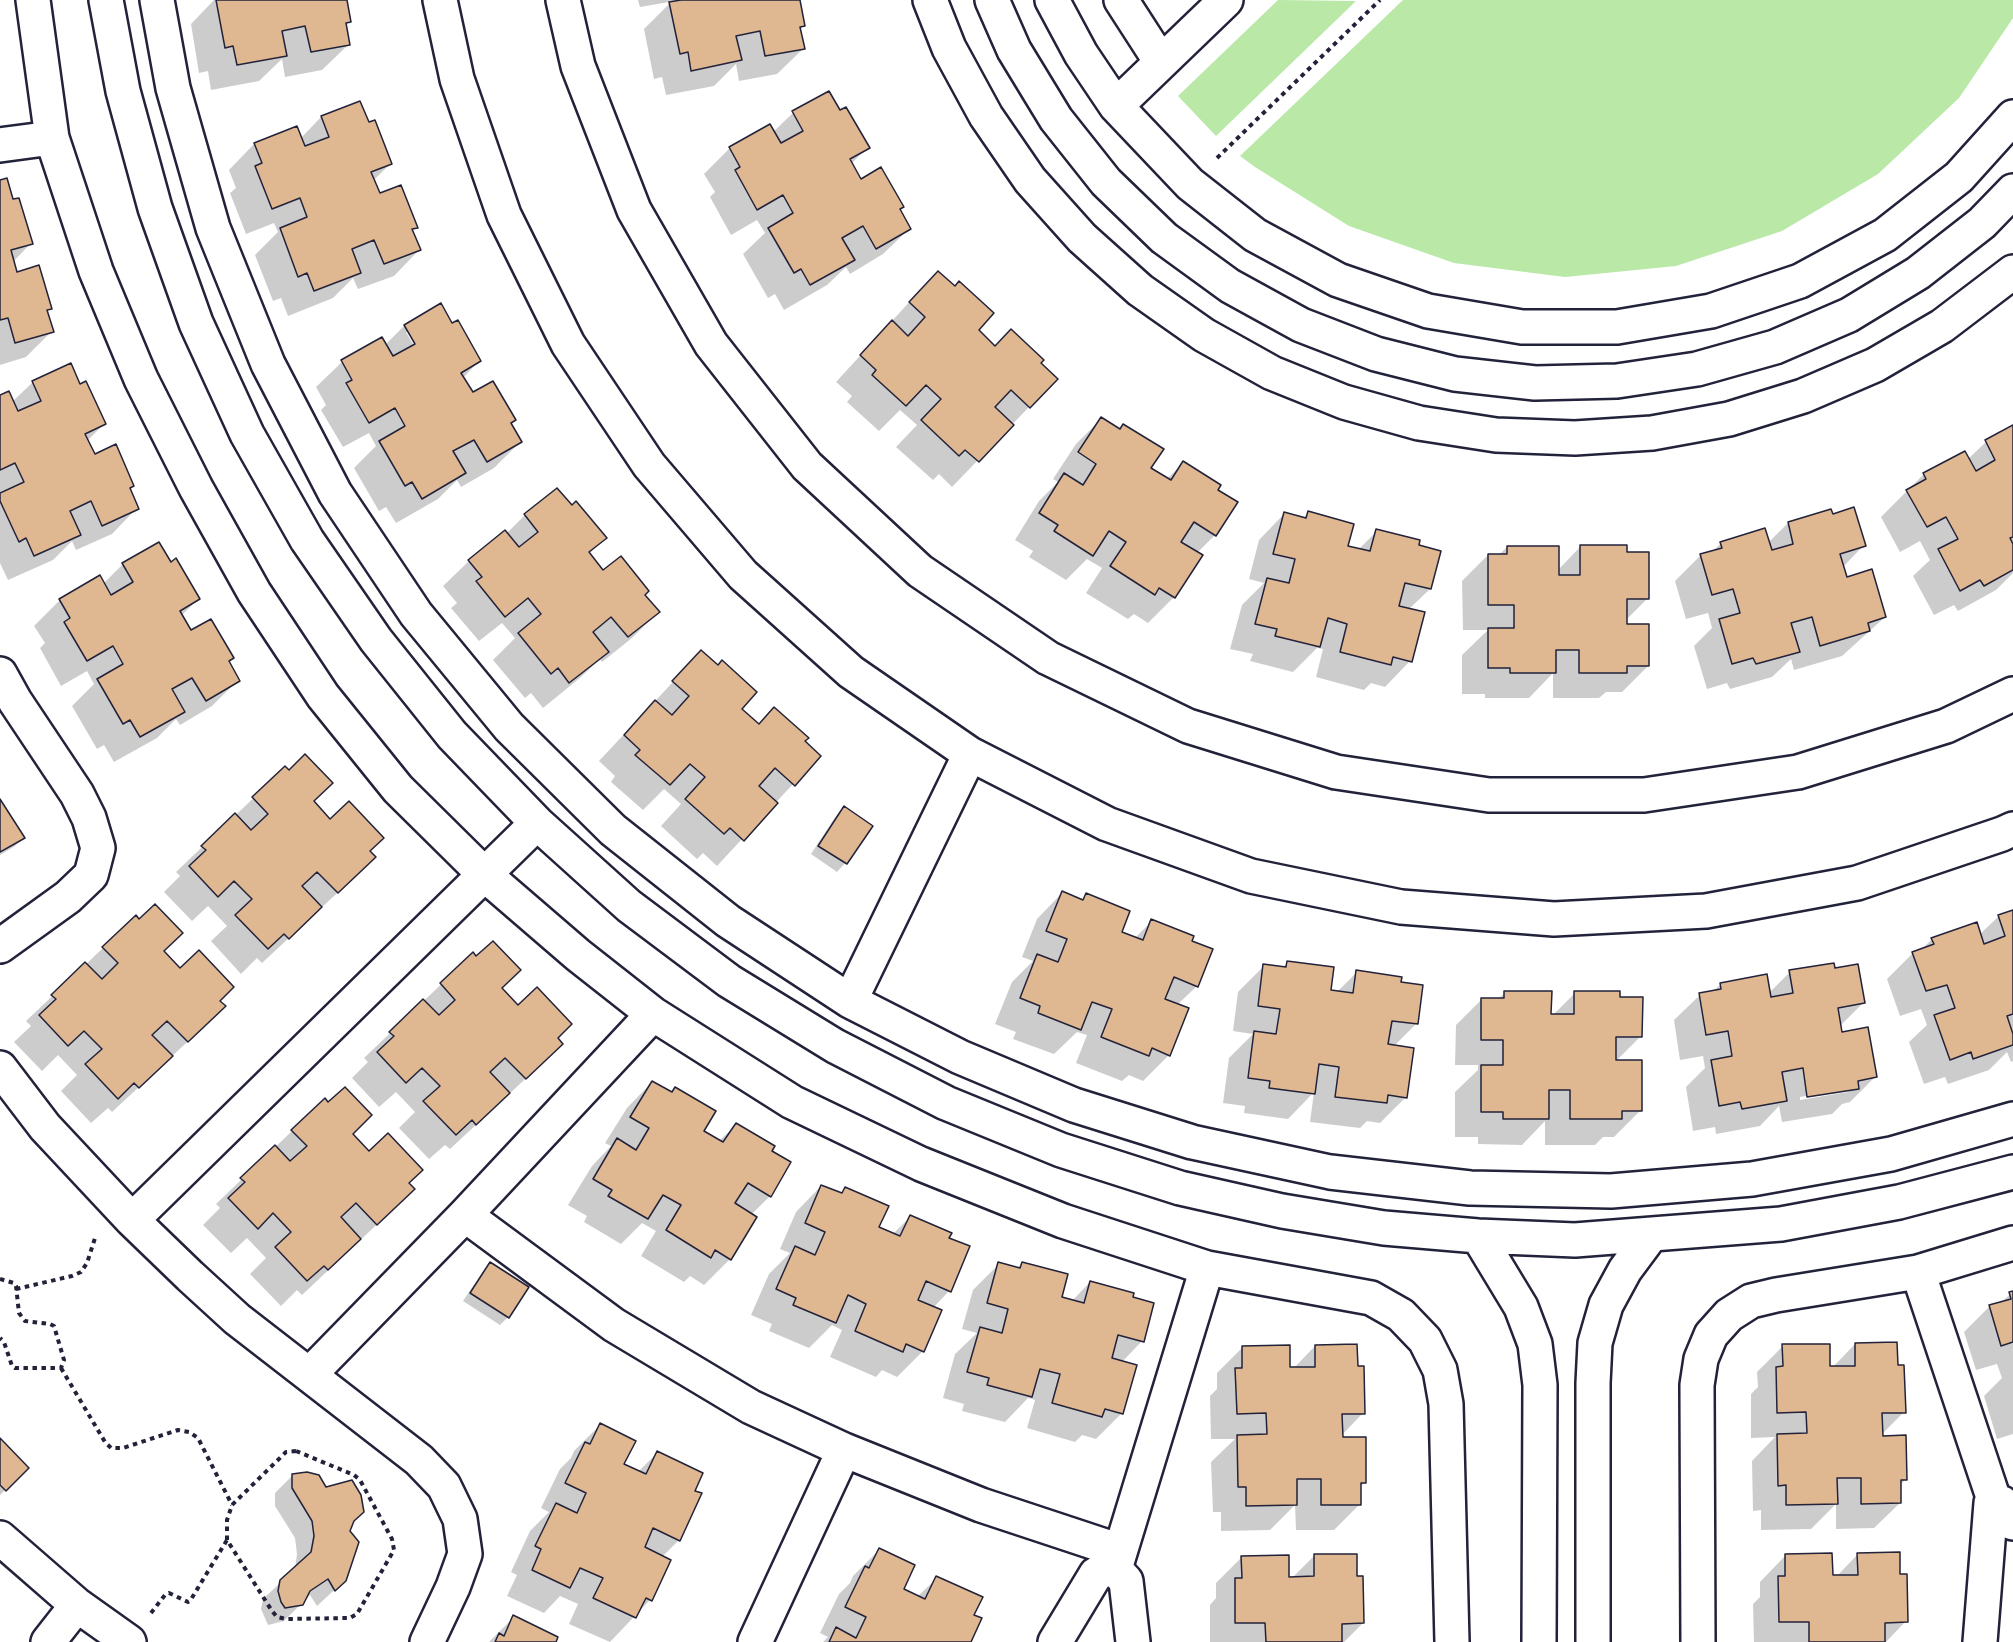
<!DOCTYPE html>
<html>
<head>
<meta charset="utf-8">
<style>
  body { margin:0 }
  canvas { display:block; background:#fff }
</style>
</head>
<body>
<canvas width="2013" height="1642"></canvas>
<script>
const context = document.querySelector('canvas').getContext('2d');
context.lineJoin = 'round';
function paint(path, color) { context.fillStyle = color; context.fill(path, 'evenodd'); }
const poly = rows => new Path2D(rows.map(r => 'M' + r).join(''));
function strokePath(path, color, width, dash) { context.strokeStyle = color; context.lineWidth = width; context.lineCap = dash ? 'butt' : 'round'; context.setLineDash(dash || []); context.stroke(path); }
paint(poly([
  [1278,0,1356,1,1216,136,1178,96],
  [1403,0,2013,0,2013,18,1959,98,1878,174,1782,231,1676,266,1565,277,1454,263,1349,226,1255,167,1240,156]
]), '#b9e8a7');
paint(poly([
  [214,0,345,0,349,22,345,26,348,45,322,70,285,77,282,59,259,81,211,90,208,71,199,73,191,24],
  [638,0,798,0,804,26,799,30,803,49,777,74,739,81,736,64,714,86,666,95,662,77,654,79,644,29,669,4,669,2,640,7],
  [829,93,840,112,868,147,851,164,861,181,898,210,909,229,883,254,850,274,846,267,827,285,784,310,775,294,768,298,743,254,765,233,757,220,731,235,710,197,715,192,704,174,730,148,773,132,793,113],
  [360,103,368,124,391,163,373,181,379,195,416,227,412,231,419,250,394,276,358,289,353,278,333,298,288,316,281,298,273,301,255,255,278,232,274,223,246,234,230,193,236,188,229,170,254,144,296,128,301,138,321,117],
  [0,181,12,201,31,243,13,262,16,274,50,308,46,312,52,331,26,357,0,365],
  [913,298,976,330,995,347,1039,363,1029,407,952,487,939,474,933,480,896,447,917,425,900,410,879,431,847,402,852,396,836,382],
  [440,305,451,325,479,361,463,378,472,394,510,424,520,442,494,468,461,487,457,480,438,499,396,523,386,507,379,511,354,468,376,446,369,433,343,447,321,410,326,405,316,387,342,362,385,345,404,326],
  [406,332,409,332,420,349,417,351],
  [33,382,79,386,104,424,87,441,94,456,133,486,129,489,137,508,112,534,76,550,72,541,53,560,8,580,0,563,0,397,12,402],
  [1101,419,1119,430,1124,425,1149,468,1167,479,1183,463,1216,490,1215,535,1197,553,1174,597,1148,623,1134,614,1128,619,1086,593,1102,568,1087,559,1066,580,1029,557,1033,551,1015,540,1039,501,1058,482,1053,479,1076,444],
  [2013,427,2013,573,1996,590,1958,611,1954,605,1934,615,1913,576,1930,560,1920,541,1900,552,1881,517,1924,474,1968,459,1986,442],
  [557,490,605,538,588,555,602,572,658,612,632,638,602,662,600,659,581,677,543,708,531,693,525,698,493,660,515,638,502,623,479,641,451,608,457,603,443,586,469,561,506,534,525,515],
  [1308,513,1346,547,1358,550,1377,531,1417,546,1430,589,1408,610,1410,661,1385,687,1371,683,1364,690,1316,677,1323,649,1317,648,1293,672,1250,661,1253,654,1230,649,1242,605,1264,583,1249,579,1259,540,1284,514,1303,519],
  [1831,516,1864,545,1843,567,1846,578,1885,617,1842,656,1794,670,1791,659,1772,677,1730,689,1727,683,1707,689,1694,646,1712,628,1708,613,1686,619,1675,581,1701,555,1712,552,1721,543,1768,543,1788,523],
  [1581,546,1625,554,1647,599,1625,621,1648,666,1622,692,1606,692,1599,698,1553,698,1553,673,1529,698,1485,698,1485,694,1462,694,1462,655,1488,630,1463,630,1462,581,1488,555,1499,555,1507,547,1558,570],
  [123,564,170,564,198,599,181,616,190,632,228,662,238,680,212,706,180,725,176,719,157,738,114,762,104,745,97,749,72,706,94,684,87,671,61,686,40,648,45,643,34,626,60,600,103,584],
  [701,652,740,709,758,725,819,756,717,866,703,853,697,859,661,826,681,804,664,789,643,810,611,782,615,776,599,761],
  [285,768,330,821,369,851,348,883,262,963,257,958,241,974,211,941,227,926,208,906,192,921,164,892,180,876,176,872],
  [0,801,23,838,15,846,0,855],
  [844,808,871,826,845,863,837,872,811,854,836,816],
  [1062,893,1081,901,1086,895,1120,933,1134,939,1152,921,1190,942,1197,986,1177,1005,1169,1055,1143,1081,1129,1075,1122,1081,1076,1063,1087,1035,1077,1032,1054,1054,1013,1039,1016,1032,995,1024,1012,982,1033,961,1022,957,1037,919],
  [2013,911,2013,1061,2011,1062,2007,1052,1989,1070,1948,1084,1945,1077,1924,1084,1909,1042,1927,1025,1921,1009,1900,1016,1887,979,1913,953,1921,950,1932,939,1979,935,1999,916],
  [103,948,162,952,180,971,218,1001,198,1032,112,1112,108,1108,91,1123,61,1091,77,1075,58,1055,42,1071,14,1042,31,1026,26,1021],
  [473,954,518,1008,556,1038,536,1069,450,1149,445,1145,429,1159,399,1128,415,1112,396,1092,379,1107,352,1078,368,1062,364,1058],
  [1287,963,1329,991,1337,992,1357,972,1400,983,1417,1023,1394,1046,1406,1097,1380,1123,1367,1121,1360,1128,1310,1122,1314,1092,1288,1119,1244,1113,1245,1106,1223,1103,1229,1058,1253,1034,1233,1031,1238,992,1264,966,1282,968],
  [1834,970,1863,1003,1840,1026,1841,1033,1875,1077,1850,1102,1842,1104,1832,1114,1782,1122,1779,1106,1760,1126,1716,1134,1715,1127,1693,1131,1686,1087,1705,1068,1703,1056,1680,1060,1674,1020,1700,995,1712,992,1721,984,1769,993,1790,972],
  [1852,1088,1848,1092,1800,1100,1800,1097],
  [1505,993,1550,1018,1575,993,1619,998,1641,1036,1615,1062,1640,1111,1614,1137,1603,1137,1595,1145,1545,1145,1545,1121,1522,1145,1478,1144,1478,1137,1455,1137,1455,1092,1478,1070,1478,1065,1455,1065,1456,1025,1482,999,1498,999],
  [652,1082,671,1093,675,1088,702,1131,719,1141,736,1125,770,1196,751,1215,755,1217,730,1259,704,1285,690,1276,684,1282,641,1256,656,1231,642,1223,621,1244,584,1222,587,1216,568,1205,592,1166,611,1146,605,1143,627,1108],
  [292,1131,351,1134,369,1153,407,1183,387,1215,302,1295,297,1290,281,1306,250,1274,266,1258,247,1238,231,1253,203,1225,220,1208,216,1204],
  [821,1186,840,1194,845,1189,877,1228,893,1234,910,1217,947,1238,949,1291,933,1308,923,1351,897,1377,882,1370,876,1377,830,1357,842,1330,832,1325,809,1348,769,1331,772,1324,751,1315,769,1274,790,1253,780,1249,796,1212],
  [1022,1263,1060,1298,1072,1301,1090,1282,1142,1341,1122,1362,1122,1413,1096,1439,1082,1435,1075,1442,1027,1428,1035,1400,1028,1398,1005,1422,962,1411,964,1404,943,1398,955,1354,977,1333,962,1329,973,1290,999,1264,1017,1269],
  [490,1264,508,1317,500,1325,463,1301,482,1273],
  [2013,1292,2013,1434,1997,1439,1984,1396,2002,1378,1997,1364,1976,1370,1964,1332,1990,1306,2000,1303],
  [1855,1344,1896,1367,1904,1412,1881,1435,1905,1480,1900,1485,1900,1503,1874,1528,1836,1529,1836,1504,1811,1529,1761,1530,1761,1510,1753,1511,1752,1461,1775,1437,1751,1438,1751,1394,1758,1387,1757,1372,1783,1346,1829,1367,1833,1367],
  [1315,1346,1357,1368,1363,1413,1341,1436,1341,1438,1365,1482,1360,1487,1360,1504,1334,1530,1296,1530,1295,1505,1270,1530,1221,1531,1221,1512,1213,1512,1211,1462,1235,1439,1211,1439,1210,1396,1217,1389,1217,1373,1243,1347,1288,1369,1293,1369],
  [600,1425,622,1465,638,1472,657,1453,693,1491,679,1540,662,1557,669,1560,650,1600,610,1642,569,1624,578,1604,560,1596,544,1613,507,1596,517,1575,511,1572,530,1531,549,1512,541,1508,560,1469,571,1458,574,1451],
  [0,1440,27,1468,0,1495],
  [293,1475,326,1488,352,1521,349,1532,345,1580,317,1606,310,1595,284,1621,268,1625,261,1609,263,1599,295,1569,297,1554,295,1538,275,1506,275,1493],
  [879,1550,902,1590,917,1597,937,1578,972,1615,969,1642,823,1642,828,1637,820,1633,839,1594,850,1583,853,1576],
  [1858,1554,1899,1576,1906,1621,1886,1642,1754,1642,1753,1604,1760,1597,1760,1582,1785,1556,1831,1577,1836,1577],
  [1314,1556,1355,1578,1363,1623,1344,1642,1210,1642,1210,1605,1216,1598,1216,1583,1242,1557,1288,1579,1291,1579],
  [514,1617,554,1642,489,1642]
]), '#0003');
const building = poly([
  [216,0,347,0,351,22,346,23,350,45,311,52,305,26,282,31,287,56,237,65,233,46,225,48,216,0],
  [681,0,800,0,805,26,800,27,805,49,765,56,760,31,736,36,742,60,691,71,688,52,680,54,669,2,681,0],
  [829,91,840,110,846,107,870,148,850,159,861,179,881,167,904,207,900,209,911,229,876,249,863,226,842,238,855,260,810,285,801,269,794,273,768,228,793,213,783,195,757,210,735,170,740,167,729,147,770,124,781,143,803,131,792,111,829,91],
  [360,101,369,122,375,120,392,164,371,172,380,193,401,185,418,228,412,229,421,250,384,264,374,240,352,249,361,273,314,291,307,273,298,277,280,228,307,217,300,198,272,209,255,166,262,163,254,143,297,126,305,146,329,137,321,116,360,101],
  [7,178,13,199,19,198,33,244,11,250,17,272,39,265,52,309,47,310,54,332,15,343,8,318,0,320,0,180,7,178],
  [938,271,955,286,959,281,994,313,979,330,995,346,1011,329,1044,360,1041,363,1058,379,1030,408,1011,390,995,407,1014,425,979,462,965,450,959,456,921,420,941,399,926,385,906,406,872,375,876,370,860,355,892,320,908,336,925,317,909,302,938,271],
  [441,303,452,323,458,320,481,361,461,373,473,392,493,381,516,420,511,423,522,442,487,462,474,440,453,451,466,473,422,499,412,482,405,486,379,441,405,426,395,408,369,423,346,383,352,380,341,360,382,337,393,356,415,344,404,325,441,303],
  [71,363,80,384,86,381,106,424,85,434,95,454,116,444,134,486,130,488,139,509,102,526,91,501,70,511,81,535,34,556,26,538,19,542,0,501,0,493,24,482,15,463,0,470,0,395,9,391,18,411,41,401,32,381,71,363],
  [1101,417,1120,429,1123,424,1164,449,1151,468,1171,480,1183,461,1221,485,1218,490,1238,502,1216,536,1194,522,1181,542,1203,555,1175,598,1159,588,1155,595,1110,566,1126,542,1109,531,1093,556,1054,531,1058,525,1039,513,1064,473,1083,485,1096,464,1078,452,1101,417],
  [2013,425,2013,537,2010,538,2013,544,2013,570,1984,586,1980,580,1960,591,1938,549,1958,539,1946,517,1927,527,1906,490,1926,479,1923,473,1965,451,1976,471,1995,460,1985,440,2013,425],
  [557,488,572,505,576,501,607,538,589,552,603,570,621,556,649,591,645,595,660,612,628,637,611,617,593,632,609,652,569,683,558,668,551,674,518,633,541,614,528,598,505,617,476,581,482,577,468,560,505,530,519,547,538,532,524,514,557,488],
  [1854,507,1866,546,1840,554,1847,577,1872,569,1886,617,1868,623,1870,631,1820,646,1812,617,1791,623,1800,652,1756,664,1753,658,1732,664,1719,619,1740,613,1733,589,1712,595,1700,554,1722,548,1720,542,1765,528,1772,550,1793,544,1788,522,1831,509,1833,514,1854,507],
  [1308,511,1354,524,1348,546,1370,551,1376,529,1420,540,1419,545,1441,551,1431,589,1405,583,1399,606,1425,612,1412,662,1393,657,1391,665,1340,652,1347,624,1328,618,1320,647,1275,636,1277,629,1255,624,1267,578,1289,583,1295,559,1273,554,1284,512,1306,518,1308,511],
  [159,542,171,562,176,558,200,599,180,611,191,630,211,619,234,658,229,661,240,681,206,701,192,678,172,689,185,712,140,737,130,720,123,724,97,679,123,664,113,646,87,661,64,622,70,618,59,599,100,575,111,595,133,582,122,563,159,542],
  [1580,545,1627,545,1627,552,1649,552,1649,599,1627,599,1627,624,1649,624,1649,666,1627,666,1627,673,1579,673,1579,650,1556,650,1556,673,1510,673,1510,668,1488,668,1488,628,1514,628,1514,605,1488,605,1488,554,1507,554,1507,546,1559,546,1559,575,1580,575,1580,545],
  [701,650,718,665,722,660,757,692,742,709,759,724,774,707,809,738,805,741,821,756,795,786,775,768,759,786,778,803,744,841,730,828,724,834,685,799,705,777,690,764,670,785,635,755,640,750,624,735,655,700,672,715,689,696,672,681,701,650],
  [305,754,333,783,314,801,330,819,349,801,384,838,370,851,376,857,338,893,317,872,302,886,322,907,289,939,284,934,268,949,235,915,252,899,234,881,218,897,189,866,206,850,201,846,235,813,251,830,268,814,252,797,285,766,289,770,305,754],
  [0,799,25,838,0,852,0,799],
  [844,806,873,826,847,864,818,846,844,806],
  [1062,891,1083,900,1086,893,1130,911,1122,932,1143,940,1151,919,1194,936,1192,941,1213,949,1198,987,1174,977,1165,999,1189,1008,1170,1056,1152,1048,1149,1056,1101,1037,1112,1009,1092,1002,1081,1030,1038,1013,1040,1006,1020,998,1037,954,1058,962,1067,939,1046,931,1062,891],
  [155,904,183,933,164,951,180,968,199,950,234,987,220,1001,226,1006,188,1042,167,1021,152,1035,173,1056,139,1088,134,1083,118,1099,85,1064,102,1049,84,1031,68,1046,39,1015,56,999,51,995,85,962,102,979,118,963,102,947,136,915,139,919,155,904],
  [2013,910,2013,1014,2007,1016,2013,1034,2013,1045,1973,1059,1971,1052,1950,1060,1934,1015,1955,1008,1947,985,1926,991,1912,952,1934,944,1931,938,1977,922,1984,944,2005,936,1998,915,2013,910],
  [493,941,521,970,502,988,518,1005,537,987,572,1024,558,1038,563,1044,526,1079,505,1058,490,1072,510,1093,476,1125,472,1120,456,1135,423,1101,440,1086,422,1068,406,1083,377,1052,394,1036,389,1032,423,999,439,1015,455,1000,440,983,473,952,476,956,493,941],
  [1287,961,1334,967,1331,990,1353,993,1356,970,1402,977,1401,982,1423,985,1418,1024,1392,1021,1388,1044,1414,1048,1407,1098,1388,1095,1387,1103,1335,1097,1339,1067,1319,1064,1315,1094,1269,1088,1270,1081,1248,1078,1254,1031,1276,1034,1280,1009,1258,1006,1263,964,1286,967,1287,961],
  [1834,963,1835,968,1858,964,1865,1003,1838,1008,1842,1032,1868,1027,1877,1077,1858,1081,1859,1089,1807,1097,1803,1068,1782,1072,1787,1101,1742,1109,1740,1102,1719,1106,1711,1060,1732,1056,1728,1031,1706,1035,1699,993,1721,989,1720,983,1767,974,1771,997,1793,993,1789,970,1834,963],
  [1504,991,1552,991,1551,1014,1574,1014,1574,991,1620,991,1620,997,1643,997,1642,1037,1616,1037,1616,1060,1642,1060,1642,1111,1622,1111,1622,1119,1570,1119,1570,1090,1549,1090,1549,1119,1503,1119,1503,1112,1481,1112,1481,1065,1503,1065,1503,1040,1481,1040,1481,998,1504,998,1504,991],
  [652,1081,672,1092,675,1087,716,1111,704,1131,723,1142,736,1123,775,1146,772,1151,791,1162,771,1197,748,1183,735,1203,757,1217,731,1260,715,1250,711,1258,666,1230,681,1205,663,1195,648,1219,608,1196,612,1190,593,1179,617,1138,636,1150,649,1128,630,1117,652,1081],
  [345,1087,372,1115,353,1134,369,1151,388,1133,423,1170,409,1183,415,1189,377,1225,356,1203,341,1217,361,1239,328,1270,324,1266,307,1281,275,1247,291,1232,273,1213,258,1229,228,1198,245,1182,240,1178,275,1145,290,1161,307,1146,291,1130,325,1098,328,1102,345,1087],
  [821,1185,842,1193,845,1187,889,1206,879,1227,900,1236,910,1215,952,1233,949,1238,970,1246,951,1292,926,1281,918,1300,942,1310,924,1352,906,1344,903,1352,855,1331,866,1304,848,1295,836,1323,793,1305,796,1298,776,1289,795,1246,815,1255,825,1232,805,1223,821,1185],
  [490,1262,529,1287,509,1318,470,1293,490,1262],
  [998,1262,1020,1268,1022,1262,1068,1274,1062,1297,1084,1303,1090,1281,1134,1293,1133,1297,1154,1303,1144,1342,1118,1335,1112,1358,1137,1365,1123,1414,1105,1409,1102,1417,1052,1403,1060,1374,1040,1369,1032,1397,987,1385,989,1378,967,1372,980,1327,1002,1333,1008,1309,987,1303,998,1262],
  [2013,1291,2013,1342,2001,1346,1989,1305,2011,1299,2009,1292,2013,1291],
  [1897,1342,1898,1365,1904,1365,1906,1413,1882,1413,1883,1436,1906,1435,1907,1480,1901,1480,1901,1503,1861,1504,1861,1478,1837,1478,1838,1504,1786,1505,1786,1485,1778,1486,1777,1434,1807,1433,1806,1412,1777,1413,1776,1367,1783,1366,1782,1344,1830,1344,1830,1366,1855,1366,1855,1343,1897,1342],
  [1357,1344,1358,1366,1364,1366,1365,1414,1342,1414,1343,1437,1366,1437,1366,1483,1361,1483,1361,1505,1321,1505,1321,1479,1297,1479,1297,1505,1246,1506,1246,1487,1238,1487,1237,1435,1267,1434,1266,1413,1237,1414,1235,1368,1242,1368,1242,1346,1290,1345,1290,1367,1315,1367,1315,1345,1357,1344],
  [600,1423,636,1441,624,1464,646,1474,657,1451,703,1473,695,1491,702,1493,680,1541,653,1528,645,1547,671,1560,652,1601,646,1598,636,1618,593,1598,603,1578,580,1568,570,1588,532,1570,541,1549,535,1546,556,1503,577,1513,586,1493,565,1483,585,1442,590,1444,600,1423],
  [0,1438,29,1468,6,1491,0,1485,0,1438],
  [307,1472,319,1475,326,1487,352,1480,361,1495,364,1512,354,1521,350,1531,359,1542,346,1581,335,1591,328,1579,310,1591,303,1605,285,1608,281,1602,278,1591,280,1580,311,1552,314,1536,312,1521,292,1488,292,1474,307,1472],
  [879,1548,915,1565,904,1589,925,1599,936,1576,983,1597,974,1615,982,1618,971,1642,829,1642,836,1627,856,1638,866,1617,845,1607,865,1566,869,1568,879,1548],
  [1900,1552,1900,1574,1907,1574,1908,1622,1885,1623,1885,1642,1809,1642,1809,1622,1779,1622,1778,1576,1785,1576,1785,1554,1832,1553,1833,1575,1858,1575,1857,1553,1900,1552],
  [1314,1554,1357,1554,1357,1576,1363,1576,1364,1623,1342,1624,1342,1642,1266,1642,1265,1623,1235,1623,1235,1578,1242,1578,1241,1556,1289,1555,1289,1577,1314,1576,1314,1554],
  [513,1615,558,1637,556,1642,495,1642,499,1633,504,1636,513,1615]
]);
paint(building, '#dfb790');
strokePath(building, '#22223b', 1.5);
const minor = poly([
  [33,0,52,138,96,271,141,379,196,488,254,592,323,696,398,789,484,874,578,955,653,1014,792,1102,921,1164,1063,1221,1207,1268,1371,1298,1401,1315,1425,1340,1440,1370,1446,1404,1452,1642],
  [106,0,123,91,155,208,196,323,247,434,307,540,376,640,452,735,537,823,629,906,729,981,835,1046,946,1103,1061,1150,1180,1188,1282,1211,1384,1228,1478,1236,1575,1240,1781,1224,1899,1202,2013,1172],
  [157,0,173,88,213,228,268,364,335,493,416,614,509,727,613,830,728,921,850,1001,960,1057,1074,1105,1192,1142,1330,1172,1470,1188,1611,1191,1752,1179,1891,1154,2013,1119],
  [440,0,457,79,504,215,568,344,649,465,743,575,851,672,970,754,1107,824,1251,876,1401,907,1554,919,1706,911,1857,883,2002,834,2013,829],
  [563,0,578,66,634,210,711,344,807,466,920,571,1048,658,1188,726,1336,772,1489,795,1644,795,1798,772,1946,726,2013,694],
  [930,0,949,48,986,116,1030,180,1082,238,1140,290,1204,335,1272,373,1344,402,1419,423,1496,435,1575,438,1652,433,1729,419,1803,396,1875,365,1942,326,2013,272],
  [992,0,1014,50,1056,119,1106,182,1164,238,1230,286,1301,325,1376,354,1455,374,1535,383,1617,381,1697,369,1775,347,1849,315,1918,273,1982,223,2013,191],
  [1052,0,1081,54,1116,106,1190,184,1255,235,1338,280,1428,311,1522,327,1617,327,1711,311,1800,281,1885,235,1959,177,2013,117],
  [1121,0,1161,62],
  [1116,106,1226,0],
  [0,145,52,138],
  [0,674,15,701,77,794,89,818,98,848,91,875,68,897,0,946],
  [850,1001,970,754],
  [0,1068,45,1127,132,1220,190,1276,237,1319,419,1460,444,1486,460,1519,465,1554,453,1587,427,1642],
  [465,1215,614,1325,751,1407,844,1450,981,1505,1120,1551],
  [132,1220,537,823],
  [1478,1236,1521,1307,1535,1344,1540,1385,1539,1642],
  [1918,1272,1994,1500],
  [310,1374,465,1215,653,1014],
  [0,1538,77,1605,129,1642],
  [1115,1569,1207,1268],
  [48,1642,77,1605],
  [755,1642,844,1450],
  [1055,1642,1096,1574,1105,1570,1115,1569,1126,1581,1133,1642],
  [1593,1642,1593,1383,1595,1343,1606,1305,1625,1270,1651,1235],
  [1698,1642,1697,1385,1701,1359,1711,1335,1729,1315,1751,1301,1776,1295,1918,1272,2013,1243],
  [1980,1642,1991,1503,1994,1500,2002,1503,2013,1523]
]);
strokePath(minor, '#22223b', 38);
strokePath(poly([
  [1217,158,1380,0],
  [0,1279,14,1283,16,1286,19,1313,25,1321,50,1324,54,1326,64,1360,61,1368,15,1368,12,1366,4,1342,0,1338],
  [16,1289,72,1276,81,1272,87,1263,96,1235],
  [61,1368,105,1442,111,1448,123,1448,178,1430,189,1432,198,1438,232,1505],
  [296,1451,354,1475,360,1480,392,1539,394,1550,357,1614,350,1618,286,1619,277,1617,272,1611,227,1540,227,1520,232,1505,286,1452,296,1451],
  [151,1613,165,1595,169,1593,188,1602,190,1601,227,1540]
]), '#22223b', 4, [4.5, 4.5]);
strokePath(minor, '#fff', 33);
</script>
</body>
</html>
